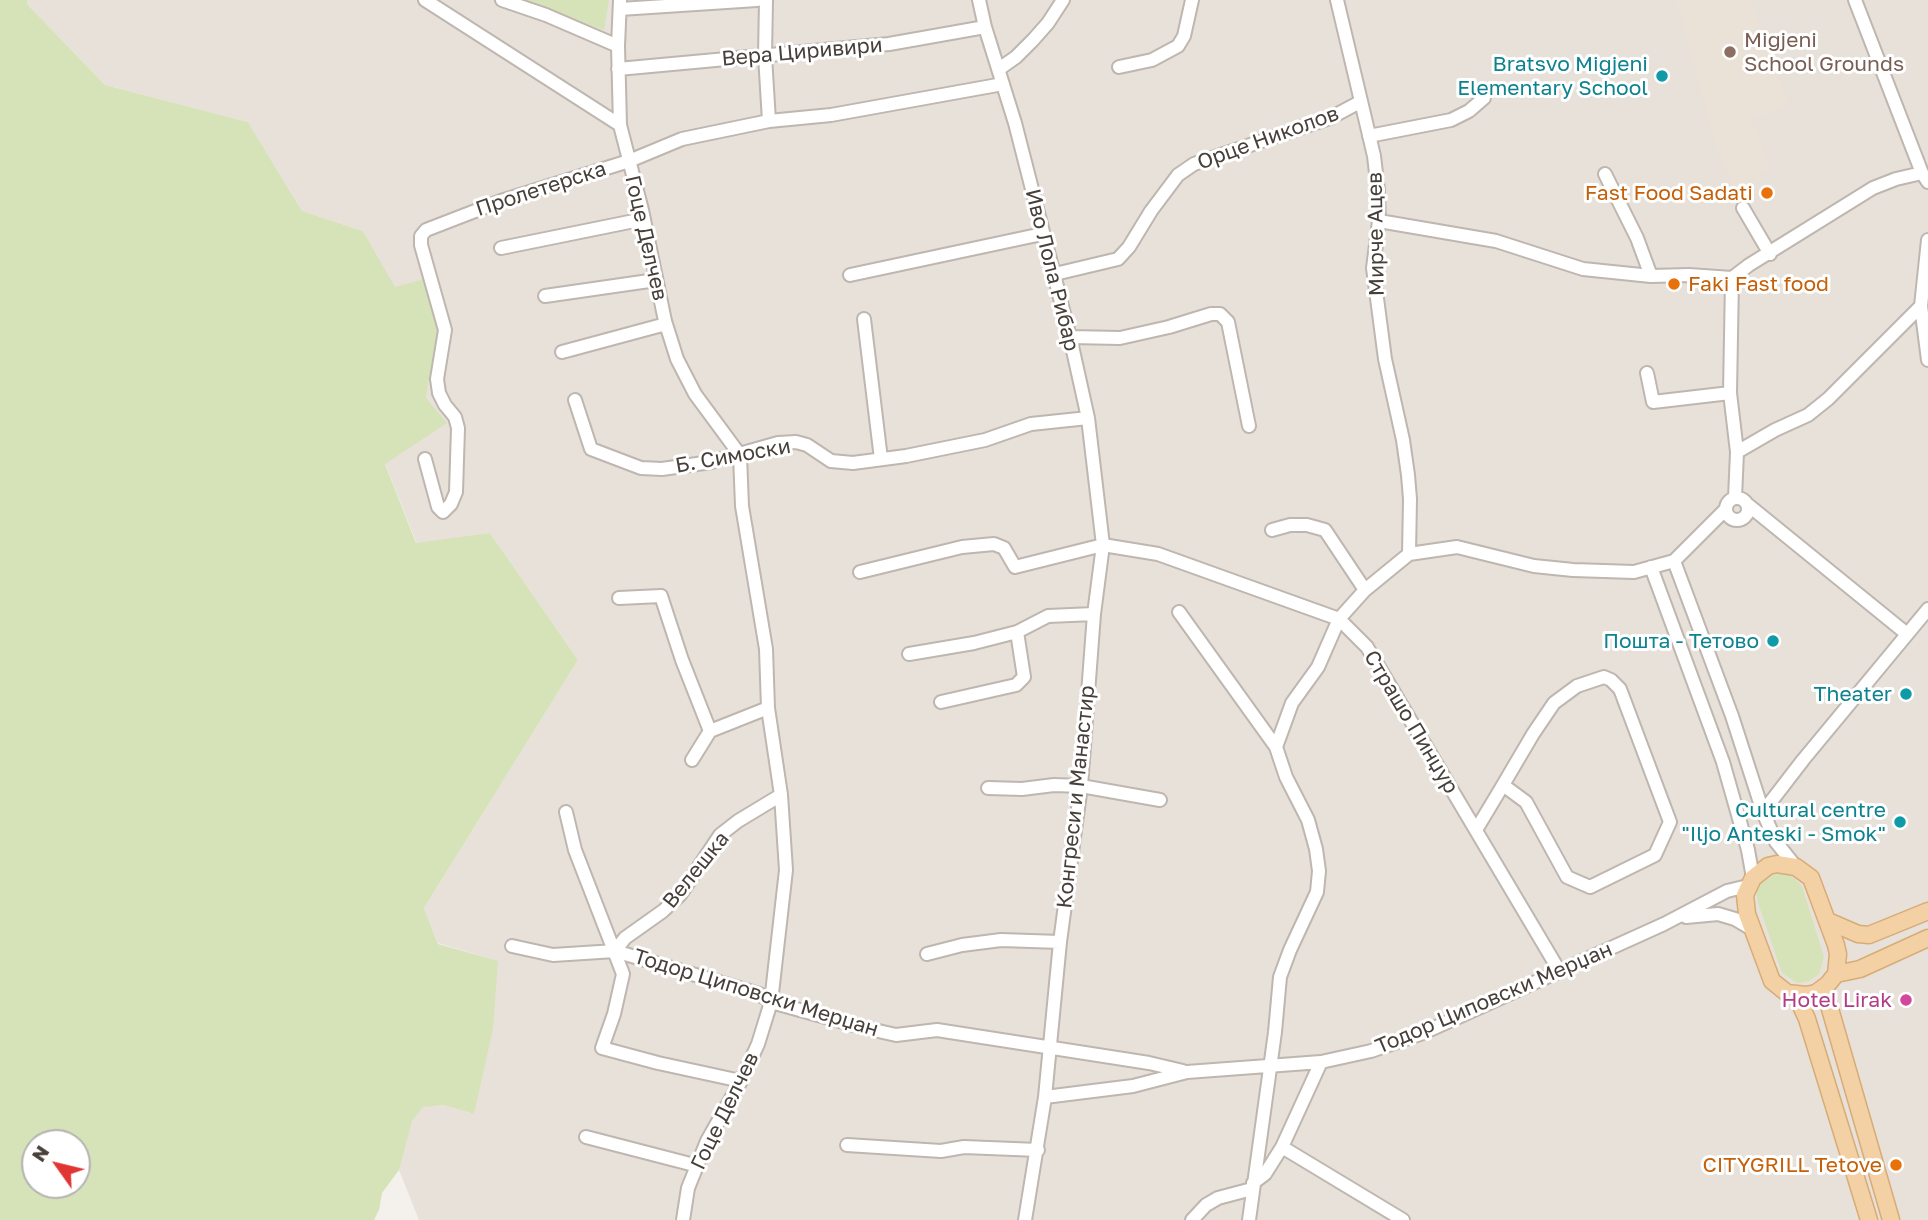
<!DOCTYPE html>
<html>
<head>
<meta charset="utf-8">
<style>
  body { margin:0 }
  #map { position:relative; width:1928px; height:1220px; overflow:hidden; background:#f4f0eb; font-family:"Golos Text",sans-serif }
  canvas { display:block }
  .north { position:absolute; left:21px; top:1129px; width:70px; height:70px; box-sizing:border-box; background:#fff; border:2px solid #b5b3b0; border-radius:50%; rotate:304deg; font-size:19px; font-weight:700; line-height:28px; text-align:center; color:#47403a }
  .north::after { content:''; display:block; margin:auto; width:24px; height:32px; background:#e13534; clip-path:polygon(50% 0,100% 100%,50% 72%,0 100%) }
</style>
</head>
<body>
<div id="map">
<canvas width="1928" height="1220"></canvas>
<div class="north">N</div>
</div>
<script>
const context = document.querySelector('canvas').getContext('2d');
context.lineJoin = 'round';
function paint(path, color) { context.fillStyle = color; context.fill(path, 'evenodd'); }
const poly = rows => new Path2D(rows.map(r => 'M' + r).join(''));
function strokePath(path, color, width, dash) { context.strokeStyle = color; context.lineWidth = width; context.lineCap = dash ? 'butt' : 'round'; context.setLineDash(dash || []); context.stroke(path); }
function drawText(font, color, halo, rows, align = 'center') {
  context.font = font + ' "Golos Text",sans-serif'; context.lineWidth = 6; context.setLineDash([]); context.textBaseline = 'middle'; context.strokeStyle = halo; context.fillStyle = color; for (const [text, x, y, turn = 0] of rows) {
    context.save(); context.translate(x, y); context.rotate((+turn || 0) * Math.PI / 180); context.textAlign = isNaN(turn) ? turn : align; if (halo) context.strokeText(text, 0, 0); context.fillText(text, 0, 0); context.restore();
  }
}
paint(poly([
  [27,0,1928,0,1928,1220,419,1220,399,1170,405,1141,412,1121,423,1106,443,1105,474,1114,497,961,438,943,424,908,578,660,490,533,417,544,385,463,426,398,437,333,395,288,363,231,302,211,248,122,105,85,27,4]
]), '#e7e1da');
paint(poly([
  [1676,0,1750,0,1788,105,1747,120,1758,132,1768,168,1759,175,1762,180,1747,188,1754,202,1743,208,1718,153]
]), '#ebe2d7');
paint(poly([
  [0,0,27,0,27,4,105,85,248,122,302,211,363,231,395,287,428,278,437,333,426,398,447,423,385,464,416,543,490,533,578,660,424,908,438,944,498,961,493,1029,474,1114,443,1105,423,1107,412,1121,399,1170,382,1193,379,1210,374,1220,0,1220],
  [35,1143,77,1143,77,1185,35,1185],
  [518,0,609,0,604,30],
  [1777,871,1789,873,1802,886,1824,957,1819,974,1809,981,1797,983,1782,973,1758,903,1756,891,1761,880]
]), '#d6e3b9');
const minor = poly([
  [425,0,620,125],
  [502,0,546,15,618,46],
  [620,0,618,46,620,125,642,210,665,321,677,359,695,394,740,455,742,506,766,649,768,708,781,795,786,870,771,1002,758,1044,741,1081,707,1141,688,1188,683,1220],
  [766,0,765,56,769,121],
  [979,0,985,27,1015,123,1070,337,1088,418,1103,545,1094,614,1081,786,1060,942,1045,1097,1025,1220],
  [1337,0,1374,156,1378,190,1379,221,1373,268,1385,359,1403,440,1408,475,1410,499,1409,554],
  [1855,0,1922,173,1928,182],
  [620,9,757,0],
  [1119,67,1152,60,1178,46,1184,36,1192,0],
  [618,69,889,44,985,27],
  [999,69,1016,57,1033,40,1048,23,1063,0],
  [1369,136,1451,120,1469,111,1484,98],
  [1605,174,1637,238,1651,276],
  [1743,208,1770,254],
  [1379,221,1496,241,1583,269,1651,276,1689,275,1732,278,1749,265,1873,188,1896,179,1922,173],
  [1928,240,1921,306,1928,360],
  [501,248,644,219],
  [1055,274,1118,259,1129,247,1151,211,1178,175,1194,164,1330,118,1360,102],
  [850,275,1042,234],
  [1732,278,1730,393,1737,452,1735,498],
  [545,296,656,280],
  [864,319,881,459],
  [1070,337,1120,338,1169,327,1211,314,1220,314,1228,322,1249,426],
  [562,352,666,324],
  [1647,373,1653,402,1730,393],
  [575,400,591,449,641,468,662,469,711,462,778,443,796,442,807,445,831,461,853,463,906,456,985,440,1031,424,1088,418],
  [1737,452,1775,430,1808,415,1828,399,1921,306],
  [425,459,438,507,443,512,451,504,456,492,458,428,455,417,445,405,439,393,437,379,445,330,421,245,421,236,426,230,501,201,629,161,682,139,769,121,831,115,1003,84],
  '1726 509a11 11 0 1 1 22 0a11 11 0 1 1-22 0Z',
  [1747,504,1907,634],
  [1272,530,1290,525,1307,525,1325,530,1365,590],
  [1674,561,1732,716,1763,812,1776,842,1796,867],
  [1651,567,1723,762,1748,850,1753,878],
  [860,572,962,547,994,544,1004,548,1015,567,1103,545,1158,554,1339,619,1367,647,1560,972],
  [619,598,661,596,682,660,710,731],
  [1179,612,1276,747],
  [909,654,974,643,1017,632,1048,616,1094,614],
  [941,702,1016,685,1024,677,1017,632],
  [692,760,710,731,768,708],
  [988,788,1022,789,1054,785,1081,786,1160,800],
  [566,812,575,850,623,974,614,1014,602,1048,658,1063,741,1081],
  [1763,812,1803,760,1928,609],
  [1476,830,1503,785,1533,734,1554,703,1577,686,1604,677,1611,680,1620,689,1670,822,1655,855,1590,887,1567,877,1526,802,1503,785],
  [1686,917,1718,914,1735,919,1752,929],
  [512,946,553,955,615,951,759,994,771,1002,865,1028,896,1035,937,1030,1149,1063,1183,1071],
  [615,951,625,938,663,911,680,895,720,835,738,821,781,795],
  [927,954,962,945,1001,940,1060,942],
  [1045,1097,1133,1086,1187,1072,1321,1062,1371,1051,1423,1033,1664,924,1727,891,1748,886],
  [586,1137,698,1166],
  [847,1145,941,1151,964,1147,1038,1150],
  [1282,1147,1403,1220],
  [1253,1183,1265,1174,1282,1147,1321,1062],
  [1192,1220,1206,1205,1218,1198,1252,1189],
  [1249,1220,1275,1032,1280,977,1290,950,1317,892,1319,871,1316,849,1308,820,1286,777,1276,747,1292,703,1318,667,1339,619,1365,590,1409,554,1457,547,1534,566,1573,570,1634,572,1674,561,1726,509]
]);
const major = poly([
  [1777,864,1796,867,1811,878,1836,945,1838,954,1836,974,1828,984,1816,993,1806,995,1787,993,1772,981,1747,914,1745,895,1753,878,1768,866,1777,864],
  [1828,921,1858,934,1869,935,1928,911],
  [1836,974,1860,969,1928,938],
  [1824,988,1891,1220],
  [1796,995,1807,1019,1869,1220]
]);
strokePath(minor, '#beb6af', 16);
strokePath(major, '#d7ac76', 19);
strokePath(minor, '#fff', 12);
strokePath(major, '#f3d1a5', 16);
for (const [x, y, r, color] of [
  [1730,52,7,"#8d6e63"],
  [1662,76,7,"#0f9aa8"],
  [1767,193,7,"#e8710a"],
  [1674,284,7,"#e8710a"],
  [1773,641,7,"#0f9aa8"],
  [1906,694,7,"#0f9aa8"],
  [1900,822,7,"#0f9aa8"],
  [1906,1000,7,"#d1479c"],
  [1896,1165,7,"#e8710a"]
]) { const dot = new Path2D(); dot.arc(x, y, r, 0, 2 * Math.PI); context.fillStyle = color; context.fill(dot); strokePath(dot, '#fff', 2.5); }
drawText('21px', '#785e54', '#fff', [
  ["Migjeni",1744,40],
  ["School Grounds",1744,64]
], 'left');
drawText('21px', '#47403a', '#fff', [
  ["Вера Циривири",802,52,-5],
  ["Орце Николов",1268,138,-20],
  ["Пролетерска",541,189,-18],
  ["Мирче Ацев",1376,234,-91],
  ["Гоце Делчев",646,238,77],
  ["Иво Лола Рибар",1052,270,76],
  ["Б. Симоски",733,456,-10],
  ["Страшо Пинџур",1411,722,59],
  ["Конгреси и Манастир",1076,797,-84],
  ["Велешка",696,870,-51],
  ["Тодор Циповски Мерџан",756,993,17],
  ["Тодор Циповски Мерџан",1494,998,-23],
  ["Гоце Делчев",725,1111,-64]
]);
drawText('21px', '#0d838f', '#fff', [
  ["Bratsvo Migjeni",1648,64],
  ["Elementary School",1648,88],
  ["Пошта - Тетово",1759,641],
  ["Theater",1892,694],
  ["Cultural centre",1886,810],
  ["\"Iljo Anteski - Smok\"",1886,834]
], 'right');
drawText('21px', '#c56008', '#fff', [
  ["Fast Food Sadati",1753,193],
  ["Faki Fast food",1688,284,"left"],
  ["CITYGRILL Tetove",1882,1165]
], 'right');
drawText('21px', '#b23c85', '#fff', [
  ["Hotel Lirak",1892,1000]
], 'right');
</script>
</body>
</html>
